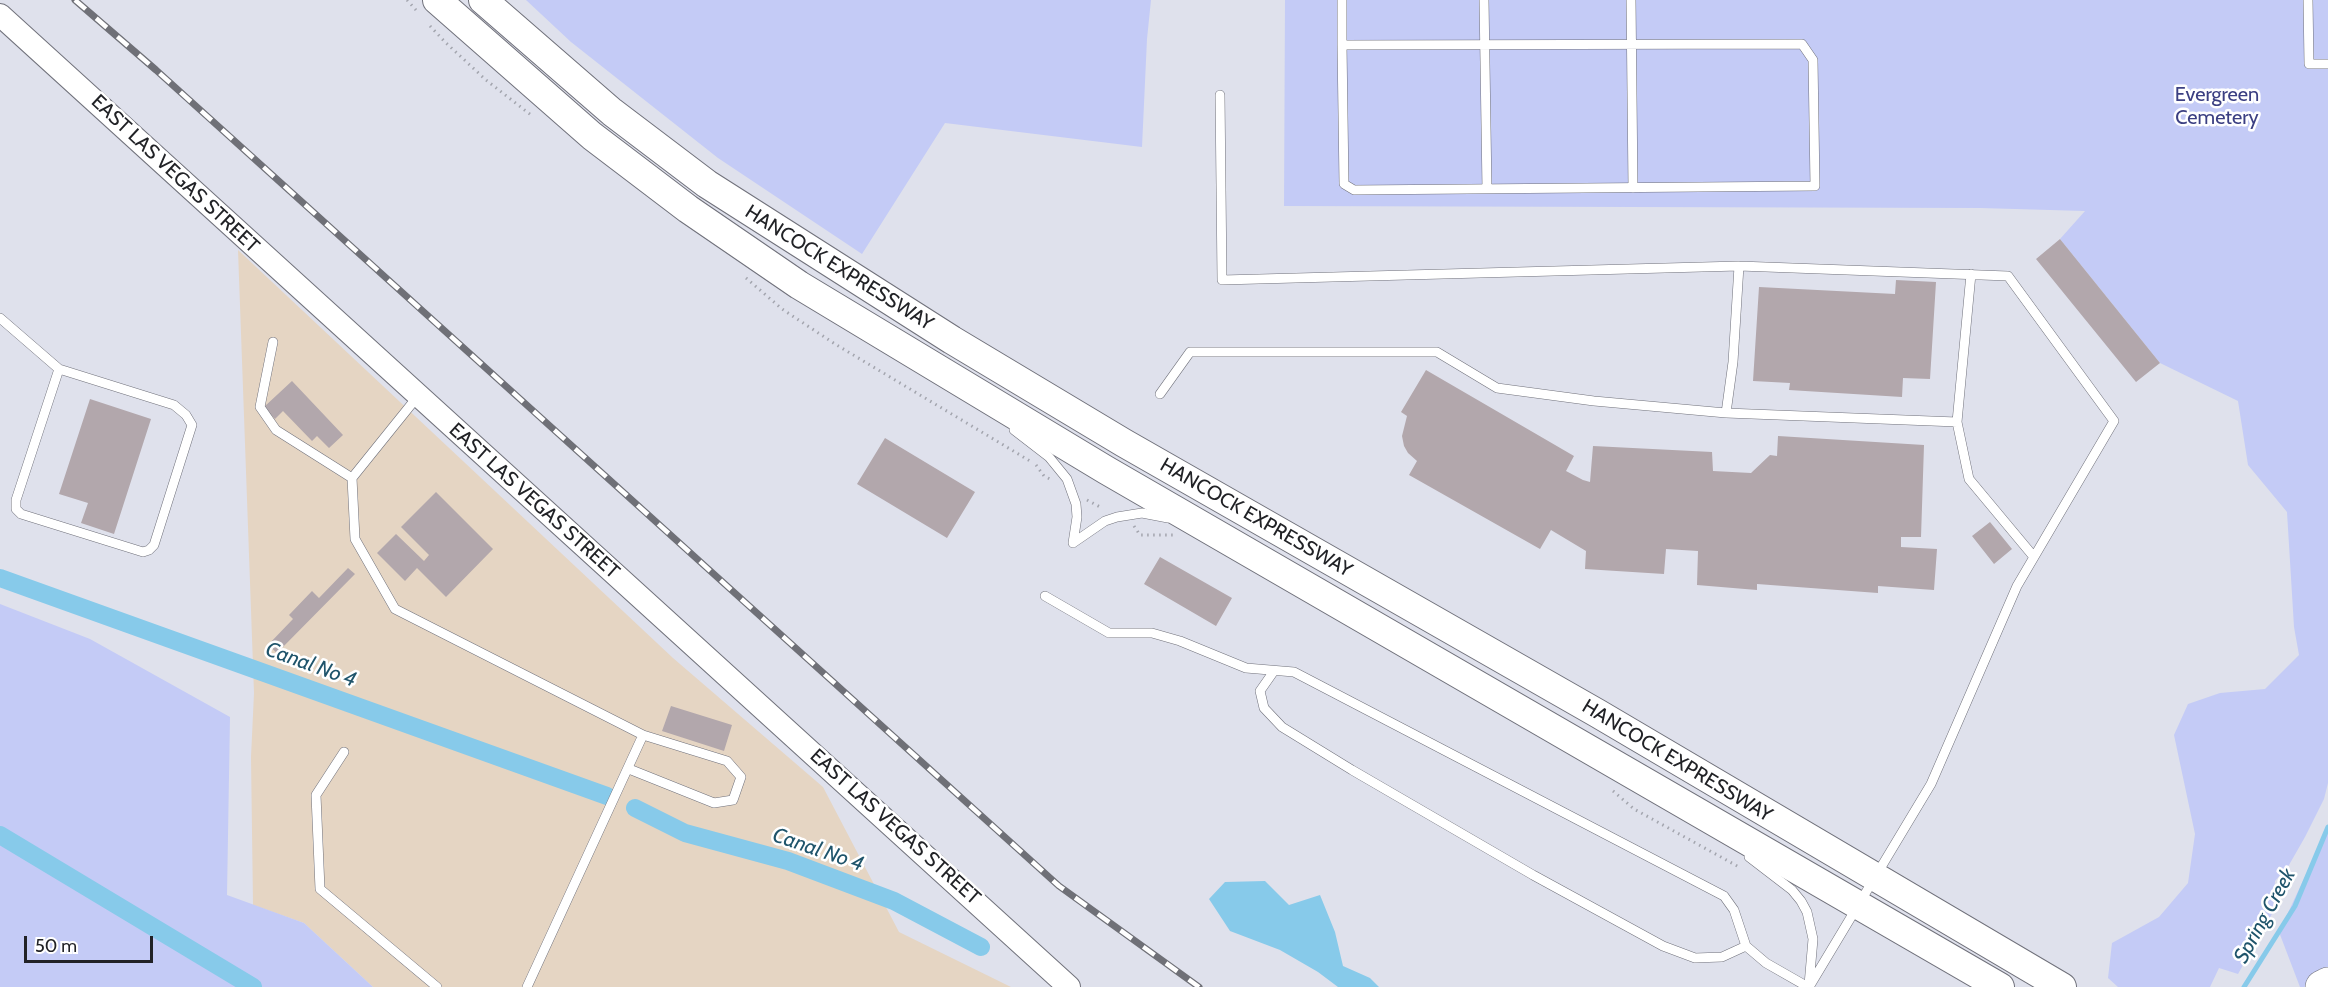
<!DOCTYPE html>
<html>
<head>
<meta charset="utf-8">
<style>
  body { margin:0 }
  #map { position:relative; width:2328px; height:987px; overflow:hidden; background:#dfe1ec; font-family:Cabin,sans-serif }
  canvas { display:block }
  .scale { position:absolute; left:24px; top:936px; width:129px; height:27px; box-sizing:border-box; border:3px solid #212226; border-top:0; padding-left:8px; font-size:18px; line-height:21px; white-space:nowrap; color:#212226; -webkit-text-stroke:4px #fff; paint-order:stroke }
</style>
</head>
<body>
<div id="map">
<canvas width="2328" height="987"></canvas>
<div class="scale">50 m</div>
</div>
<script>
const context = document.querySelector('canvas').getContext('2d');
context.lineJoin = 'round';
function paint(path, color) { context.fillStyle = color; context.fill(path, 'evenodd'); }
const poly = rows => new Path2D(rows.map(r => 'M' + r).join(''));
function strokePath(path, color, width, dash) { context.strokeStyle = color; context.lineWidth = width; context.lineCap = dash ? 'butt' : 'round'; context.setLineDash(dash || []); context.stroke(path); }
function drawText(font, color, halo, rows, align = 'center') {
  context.font = font + ' Cabin,sans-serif'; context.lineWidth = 5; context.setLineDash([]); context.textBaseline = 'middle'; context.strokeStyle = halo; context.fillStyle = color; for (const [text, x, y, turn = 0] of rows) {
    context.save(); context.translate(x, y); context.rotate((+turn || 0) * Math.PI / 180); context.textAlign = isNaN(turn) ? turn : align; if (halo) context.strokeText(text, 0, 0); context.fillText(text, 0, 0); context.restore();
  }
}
paint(poly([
  [238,250,673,658,823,787,899,932,1011,987,373,987,304,923,253,905,251,757,254,693]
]), '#e5d5c3');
paint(poly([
  [526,0,1151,0,1147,39,1142,147,945,123,862,254,718,158,571,42],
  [1285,0,2328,0,2328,783,2324,799,2305,837,2289,865,2275,881,2273,912,2238,974,2219,968,2210,987,2118,987,2108,978,2112,943,2159,917,2188,883,2195,834,2174,735,2188,704,2220,693,2265,689,2299,655,2294,627,2287,512,2248,465,2238,401,2160,363,2060,239,2085,211,1980,208,1284,206],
  [0,604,90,639,230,717,227,895,304,923,373,987,0,987],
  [2328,827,2328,983,2321,987,2300,987,2279,932]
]), '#c4cbf6');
paint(poly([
  [1265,881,1289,905,1320,895,1335,932,1343,966,1370,978,1379,987,1338,987,1318,972,1280,950,1230,931,1209,899,1225,882]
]), '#87caea');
strokePath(poly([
  [2244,987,2295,906,2328,827]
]), '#87caea', 5);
strokePath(poly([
  [0,578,607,796],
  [635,808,685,833,788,861,894,901,981,947],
  [0,835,253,987]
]), '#87caea', 18);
paint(poly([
  [2060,239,2160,363,2136,382,2036,259],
  [1896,280,1936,282,1930,379,1903,378,1902,397,1789,390,1790,383,1753,381,1759,287,1895,294],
  [1426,370,1574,456,1566,471,1583,480,1590,482,1593,446,1712,452,1713,471,1751,473,1770,455,1777,456,1778,436,1924,445,1921,537,1901,537,1901,547,1937,549,1934,590,1878,586,1878,593,1757,584,1757,590,1697,585,1698,551,1666,549,1664,574,1585,569,1586,551,1551,530,1540,549,1409,475,1417,461,1408,453,1404,446,1402,436,1407,416,1401,412],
  [292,381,343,435,329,448,317,436,312,441,283,411,275,419,264,407],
  [90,399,151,419,114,534,81,523,88,503,59,494],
  [885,438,975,492,947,538,857,484],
  [436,492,493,549,446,597,417,568,405,581,377,553,396,534,424,561,429,555,401,527],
  [1990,522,2012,549,1994,564,1972,536],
  [1160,557,1232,598,1216,626,1144,584],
  [348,568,355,574,277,653,268,645,293,619,289,615,312,591,319,598],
  [671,706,732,725,724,751,662,731]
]), '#b2a7ac');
const service = poly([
  [1342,0,1342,45,1344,184,1354,190,1815,186,1813,60,1802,44,1342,45],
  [1484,0,1487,189],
  [1631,0,1633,188],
  [2308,0,2309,64,2328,64],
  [1220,95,1222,280,1739,266,2008,276,2114,421,2017,586,1931,784,1809,987],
  [0,318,59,369,174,405,186,415,192,425,154,545,149,550,143,552,21,514,16,509,16,500,59,369],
  [273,342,260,407,276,430,352,478],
  [1160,394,1190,352,1437,352,1497,388,1594,401,1726,413,1957,422,1969,479,2034,557],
  [418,396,352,478,355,539,395,609,643,735,527,987],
  [1726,413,1733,362,1739,266],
  [1957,422,1971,274],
  [1014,430,1049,457,1067,479,1076,504,1077,517,1073,543],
  [1073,543,1105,521,1117,517,1142,513,1168,518],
  [1045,596,1109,633,1152,633,1180,641,1246,668,1294,672,1724,896,1734,910,1746,946,1766,963,1808,987],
  [1274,671,1260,691,1264,708,1282,727,1352,770,1533,875,1663,946,1695,958,1722,957,1746,946],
  [344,752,316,795,320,889,437,987],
  [629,769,714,803,733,800,741,777,727,761,643,735],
  [1749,857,1792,890,1801,901,1807,912,1813,939,1809,985]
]);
const tertiary = poly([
  [0,15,1069,987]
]);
const primary = poly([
  [437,0,592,136,688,209,799,285,1106,470,2000,987],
  [483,0,612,112,707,184,952,340,1124,443,1597,713,2062,987]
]);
const motorway = poly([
  [2322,987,2328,984]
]);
strokePath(service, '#70717b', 10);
strokePath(tertiary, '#70717b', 24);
strokePath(primary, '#70717b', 30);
strokePath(motorway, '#70717b', 34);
strokePath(poly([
  [407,0,416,10],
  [430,26,445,42,486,80,531,115],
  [746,278,782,309,835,344,1030,461],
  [1036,465,1044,476,1050,479],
  [1087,500,1102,508],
  [1134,526,1140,535,1173,535],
  [1613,791,1634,809,1739,867]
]), '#a3a5ae', 3, [1.5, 4.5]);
strokePath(service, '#fff', 9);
strokePath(tertiary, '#fff', 22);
strokePath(primary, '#fff', 28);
strokePath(motorway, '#fff', 33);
const rail = poly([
  [75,0,156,70,1059,886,1199,987]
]);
strokePath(rail, '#6f7077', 7);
strokePath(rail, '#fff', 4.5, [14]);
drawText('20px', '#3b3f82', '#fff', [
  ["Evergreen",2217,95],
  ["Cemetery",2217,118]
]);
drawText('20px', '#212226', '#fff', [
  ["EAST LAS VEGAS STREET",175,174,43],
  ["HANCOCK EXPRESSWAY",839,268,32],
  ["EAST LAS VEGAS STREET",534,501,42],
  ["HANCOCK EXPRESSWAY",1256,518,30],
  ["HANCOCK EXPRESSWAY",1677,761,31],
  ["EAST LAS VEGAS STREET",895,827,42]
]);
drawText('italic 21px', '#1f546b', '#fff', [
  ["Canal No 4",311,665,20],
  ["Canal No 4",818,850,19],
  ["Spring Creek",2265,916,-61]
]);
</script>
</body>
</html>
